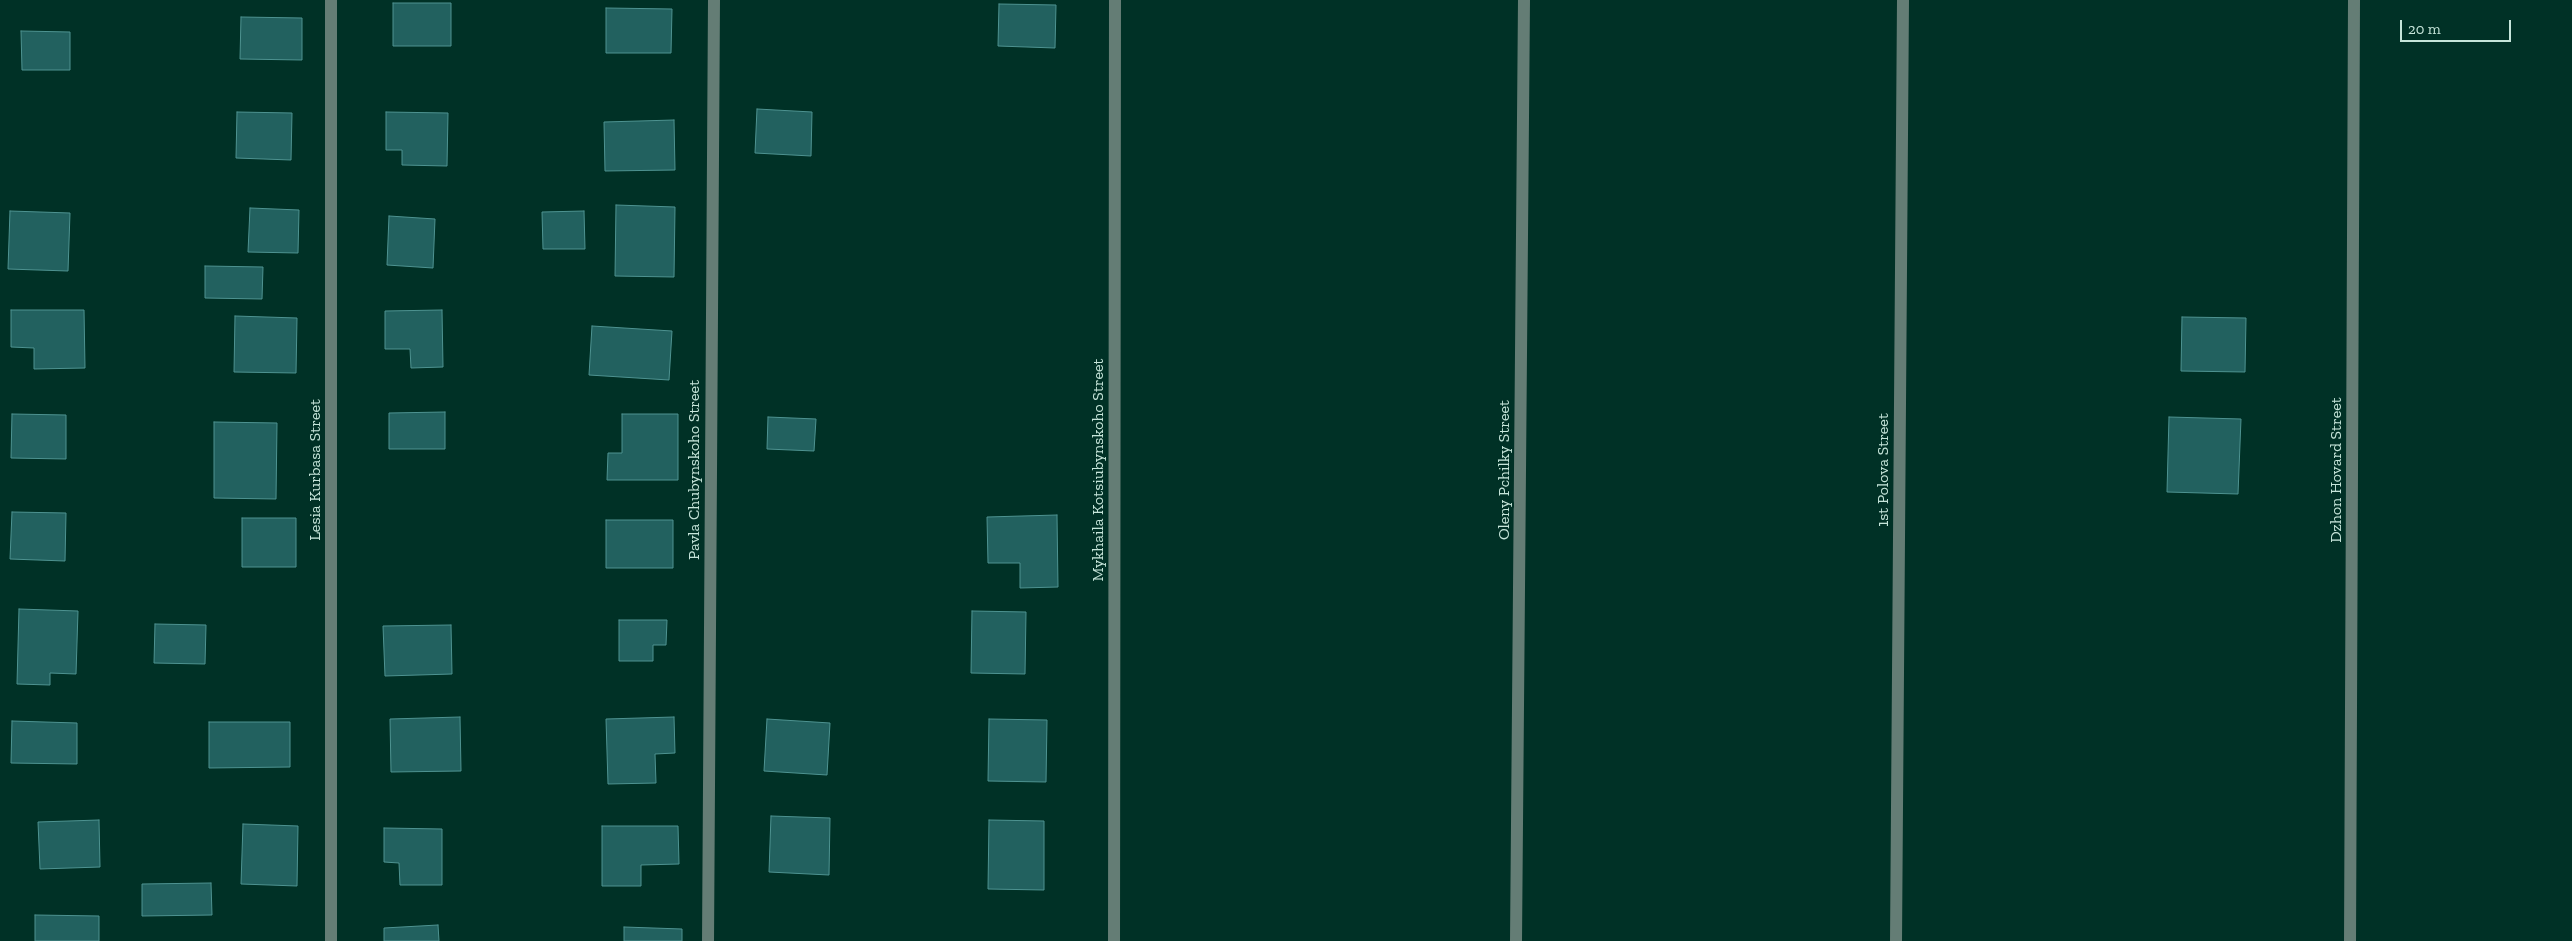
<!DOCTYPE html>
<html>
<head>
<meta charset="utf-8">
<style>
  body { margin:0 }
  #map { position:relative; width:2572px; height:941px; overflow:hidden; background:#003126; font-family:"Zilla Slab",serif }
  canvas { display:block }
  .scale { position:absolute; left:2400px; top:20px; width:111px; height:22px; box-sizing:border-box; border:2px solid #c6e5da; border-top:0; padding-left:6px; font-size:15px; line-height:18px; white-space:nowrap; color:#c6e5da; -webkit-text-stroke:4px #003126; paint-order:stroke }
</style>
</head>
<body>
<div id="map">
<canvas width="2572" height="941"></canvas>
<div class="scale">20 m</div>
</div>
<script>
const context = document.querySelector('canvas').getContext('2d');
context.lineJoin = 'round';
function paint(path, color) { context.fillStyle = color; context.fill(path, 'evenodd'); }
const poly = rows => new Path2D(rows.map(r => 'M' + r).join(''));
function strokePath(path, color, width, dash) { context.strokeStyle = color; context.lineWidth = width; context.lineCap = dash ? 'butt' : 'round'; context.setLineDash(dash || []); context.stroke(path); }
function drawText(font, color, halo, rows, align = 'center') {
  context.font = font + ' "Zilla Slab",serif'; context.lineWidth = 4; context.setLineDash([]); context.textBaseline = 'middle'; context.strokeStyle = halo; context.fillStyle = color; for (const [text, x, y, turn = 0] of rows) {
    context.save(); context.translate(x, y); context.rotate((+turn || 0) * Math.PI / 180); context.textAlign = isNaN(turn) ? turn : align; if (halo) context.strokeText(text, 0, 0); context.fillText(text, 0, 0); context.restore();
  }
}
const building = poly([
  [393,3,451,3,451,46,393,46,393,3],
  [999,4,1056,5,1055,48,998,46,999,4],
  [606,8,672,9,671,53,606,53,606,8],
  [241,17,302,18,302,60,240,59,241,17],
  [21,31,70,32,70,70,22,70,21,31],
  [757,109,812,112,811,156,755,153,757,109],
  [237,112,292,113,291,160,236,158,237,112],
  [386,112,448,113,447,166,402,165,402,150,386,150,386,112],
  [674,120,675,170,605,171,604,122,674,120],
  [616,205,675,207,674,277,615,276,616,205],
  [250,208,299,210,298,253,248,252,250,208],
  [10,211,70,213,68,271,8,269,10,211],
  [584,211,585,249,543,249,542,212,584,211],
  [389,216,435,219,433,268,387,265,389,216],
  [205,266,263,267,262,299,205,298,205,266],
  [11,310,84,310,85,368,34,369,34,348,11,347,11,310],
  [442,310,443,367,411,368,410,349,385,349,385,311,442,310],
  [235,316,297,318,296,373,234,372,235,316],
  [2182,317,2246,318,2245,372,2181,371,2182,317],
  [592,326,672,331,669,380,589,375,592,326],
  [445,412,445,449,389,449,389,413,445,412],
  [12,414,66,415,66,459,11,458,12,414],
  [622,414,678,414,678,480,607,480,608,453,622,453,622,414],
  [768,417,816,419,814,451,767,449,768,417],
  [2169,417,2241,419,2238,494,2167,492,2169,417],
  [214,422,277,423,276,499,214,498,214,422],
  [12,512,66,513,65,561,10,559,12,512],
  [1057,515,1058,587,1020,588,1020,563,988,563,987,517,1057,515],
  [242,518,296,518,296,567,242,567,242,518],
  [606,520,673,520,673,568,606,568,606,520],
  [19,609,78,611,76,674,50,673,50,685,17,684,19,609],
  [972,611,1026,612,1025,674,971,673,972,611],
  [619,620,667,620,666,645,653,645,653,661,619,661,619,620],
  [155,624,206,625,205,664,154,663,155,624],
  [451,625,452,674,385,676,383,626,451,625],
  [460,717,461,771,391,772,390,719,460,717],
  [674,717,675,753,655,754,656,783,608,784,606,719,674,717],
  [767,719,830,723,827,775,764,771,767,719],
  [989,719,1047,720,1046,782,988,781,989,719],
  [12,721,77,723,77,764,11,763,12,721],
  [209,722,290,722,290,767,209,768,209,722],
  [771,816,830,818,829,875,769,872,771,816],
  [99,820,100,867,40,869,38,822,99,820],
  [989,820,1044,821,1044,890,988,889,989,820],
  [243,824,298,826,297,886,241,884,243,824],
  [602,826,678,826,679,864,641,865,641,886,602,886,602,826],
  [384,828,442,829,442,885,400,885,399,863,384,862,384,828],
  [211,883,212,915,142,916,142,884,211,883],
  [35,915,99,916,99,941,35,941,35,915],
  [438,925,439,941,384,941,384,928,438,925],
  [624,927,682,929,682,941,624,941,624,927]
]);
paint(building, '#22615f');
strokePath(building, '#4e9391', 1);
strokePath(poly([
  [331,941,331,0],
  [708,941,714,0],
  [1114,941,1115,0],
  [1516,941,1524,0],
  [1896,941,1903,0],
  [2350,941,2354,0]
]), '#647d75', 12);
drawText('16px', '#c6e5da', '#003126', [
  ["Lesia Kurbasa Street",315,470,-90],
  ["Pavla Chubynskoho Street",694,470,-90],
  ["Mykhaila Kotsiubynskoho Street",1098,470,-90],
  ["Oleny Pchilky Street",1504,470,-90],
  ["1st Polova Street",1883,470,-90],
  ["Dzhon Hovard Street",2336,470,-90]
]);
</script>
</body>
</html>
